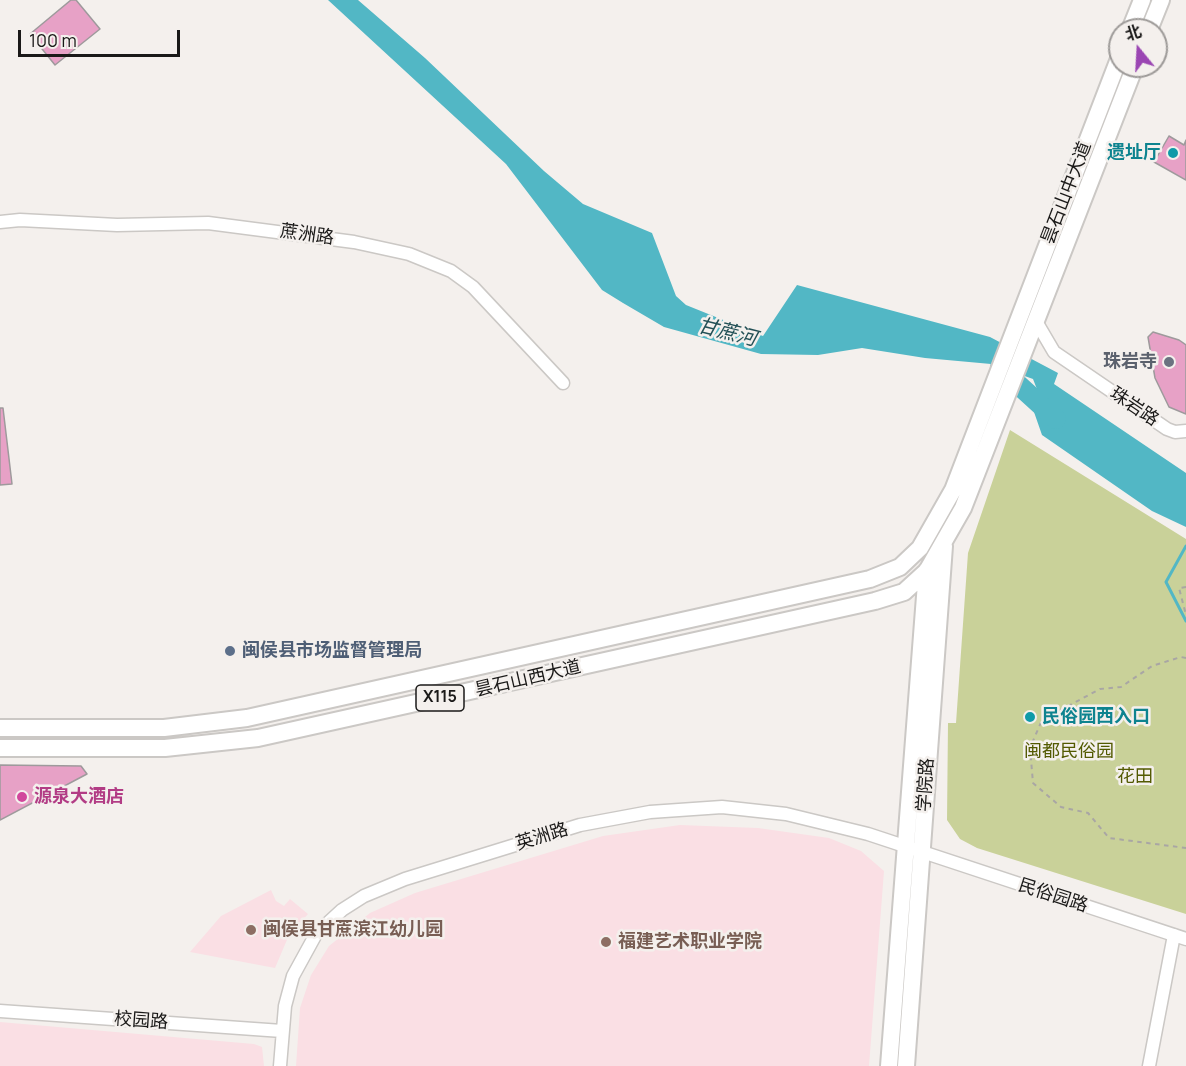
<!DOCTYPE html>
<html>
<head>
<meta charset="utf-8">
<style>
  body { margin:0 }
  #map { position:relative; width:1186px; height:1066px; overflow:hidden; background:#f4f0ed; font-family:Manrope,"Noto Sans SC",sans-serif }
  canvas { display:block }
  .north { position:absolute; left:1108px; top:18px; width:60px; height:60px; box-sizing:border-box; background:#f4f0ed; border:2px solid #9d9a98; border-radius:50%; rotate:342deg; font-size:16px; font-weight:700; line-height:24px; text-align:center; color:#1a1918 }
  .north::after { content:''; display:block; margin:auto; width:21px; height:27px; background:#9b46b3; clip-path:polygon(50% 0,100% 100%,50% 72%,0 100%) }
  .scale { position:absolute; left:18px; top:30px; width:162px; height:27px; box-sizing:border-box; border:3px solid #1a1918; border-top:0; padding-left:8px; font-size:18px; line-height:21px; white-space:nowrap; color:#1a1918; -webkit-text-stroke:4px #f4f0ed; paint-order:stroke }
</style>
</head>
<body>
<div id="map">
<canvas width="1186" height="1066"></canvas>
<div class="north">北</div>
<div class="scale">100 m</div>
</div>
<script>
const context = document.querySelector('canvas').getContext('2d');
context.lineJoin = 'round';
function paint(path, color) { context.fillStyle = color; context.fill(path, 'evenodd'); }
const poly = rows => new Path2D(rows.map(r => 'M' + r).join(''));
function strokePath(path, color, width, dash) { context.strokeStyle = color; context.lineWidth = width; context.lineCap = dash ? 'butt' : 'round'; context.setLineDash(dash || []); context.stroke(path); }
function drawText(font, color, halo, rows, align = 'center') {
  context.font = font + ' Manrope,"Noto Sans SC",sans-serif'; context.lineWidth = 5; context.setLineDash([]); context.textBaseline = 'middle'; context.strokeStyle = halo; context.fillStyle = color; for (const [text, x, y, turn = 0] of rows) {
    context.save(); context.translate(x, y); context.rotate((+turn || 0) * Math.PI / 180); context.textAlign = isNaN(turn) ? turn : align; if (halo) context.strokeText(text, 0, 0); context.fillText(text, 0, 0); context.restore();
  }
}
paint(poly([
  [680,825,758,828,829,838,861,851,884,871,869,1066,296,1066,300,1008,311,975,329,946,370,913,415,893,603,836],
  [271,890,276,901,284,906,290,899,308,914,289,935,275,968,190,952,221,916],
  [0,1022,254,1044,262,1047,264,1066,0,1066]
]), '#fadfe4');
paint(poly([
  [1010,430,1186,539,1186,914,977,848,960,839,947,820,948,723,956,723,968,553]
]), '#c9d199');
paint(poly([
  [328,0,358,0,425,58,544,171,583,204,652,233,676,296,686,305,763,336,797,285,990,337,1058,373,1054,384,1186,473,1186,527,1152,511,1042,435,1034,412,1040,397,1033,379,991,364,925,358,862,348,818,355,761,354,664,327,623,303,602,290,506,164]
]), '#52b7c5');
strokePath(poly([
  [1186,546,1166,582,1186,621]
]), '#52b7c5', 3);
strokePath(poly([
  [1000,368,1056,419]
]), '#52b7c5', 20);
const building = poly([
  [71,0,76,0,100,29,55,65,30,34,71,0],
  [1169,136,1184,145,1186,140,1186,180,1154,162,1169,136],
  [1153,332,1179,340,1186,345,1186,414,1169,407,1155,378,1148,337,1153,332],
  [0,408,3,408,12,484,0,485,0,408],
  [0,765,81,766,87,774,0,820,0,765]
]);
paint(building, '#e7a1c6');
strokePath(building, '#9e9a9c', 1.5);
const minor = poly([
  [0,222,20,220,117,225,208,223,354,242,409,254,451,271,473,287,563,383],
  [1037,323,1054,352,1167,429,1175,432,1186,431],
  [0,1011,282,1031],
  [280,1066,285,1006,293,976,316,934,342,910,364,896,405,879,580,825,650,812,722,807,786,814,868,834,1186,939],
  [1149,1066,1174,935]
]);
const major = poly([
  [1130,30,1142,0],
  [1149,30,1161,0],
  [0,728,164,728,247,718,870,579,900,567,920,548,953,490,1120,56],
  [0,748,165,748,258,738,875,601,904,592,927,571,963,508,1135,66],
  [889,1066,927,570],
  [906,1066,944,546]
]);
strokePath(minor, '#cbc8c5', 15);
strokePath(major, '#cbc8c5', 20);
strokePath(poly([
  [1186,587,1179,588,1186,615],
  [1186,658,1181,657,1152,666,1121,687,1100,689,1042,720,1030,748,1033,783,1061,807,1088,813,1109,838,1186,848]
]), '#a9a6a4', 2, [4.5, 4.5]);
strokePath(minor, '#fff', 12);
strokePath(major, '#fff', 16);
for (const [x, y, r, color] of [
  [1173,153,6,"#0f9aa8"],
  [1169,362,6,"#6b7280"],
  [230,651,6,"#5c6f8a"],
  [1030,717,6,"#0f9aa8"],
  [22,797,6,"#d1479c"],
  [251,930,6,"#8d6e63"],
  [606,942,6,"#8d6e63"]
]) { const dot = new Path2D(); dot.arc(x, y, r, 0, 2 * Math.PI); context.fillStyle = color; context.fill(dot); strokePath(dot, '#f4f0ed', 2); }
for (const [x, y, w] of [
  [440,698,48]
]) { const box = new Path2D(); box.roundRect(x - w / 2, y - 13, w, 26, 4.5); context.fillStyle = '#f4f0ed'; context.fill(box); strokePath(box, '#1a1918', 1.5); }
drawText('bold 16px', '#1a1918', null, [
  ["X115",440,698]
]);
drawText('bold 18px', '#0d838f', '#f4f0ed', [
  ["遗址厅",1161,153],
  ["民俗园西入口",1042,717,"left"]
], 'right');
drawText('18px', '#1a1918', '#f4f0ed', [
  ["昙石山中大道",1067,193,-69],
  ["蔗洲路",307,235,8],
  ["珠岩路",1134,407,34],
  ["昙石山西大道",528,679,-13],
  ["学院路",926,785,-86],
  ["英洲路",542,837,-17],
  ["民俗园路",1053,896,18],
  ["校园路",141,1021,4]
]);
drawText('bold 18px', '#5b616d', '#f4f0ed', [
  ["珠岩寺",1157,362]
], 'right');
drawText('bold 18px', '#4e5e75', '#f4f0ed', [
  ["闽侯县市场监督管理局",242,651]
], 'left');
drawText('18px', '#535a02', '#f4f0ed', [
  ["闽都民俗园",1069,752],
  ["花田",1135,777]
]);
drawText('bold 18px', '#b23c85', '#f4f0ed', [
  ["源泉大酒店",34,797]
], 'left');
drawText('bold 18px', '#785e54', '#f4f0ed', [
  ["闽侯县甘蔗滨江幼儿园",263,930],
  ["福建艺术职业学院",618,942]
], 'left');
drawText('italic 20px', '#235056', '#f4f0ed', [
  ["甘蔗河",727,333,14]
]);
</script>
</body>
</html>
